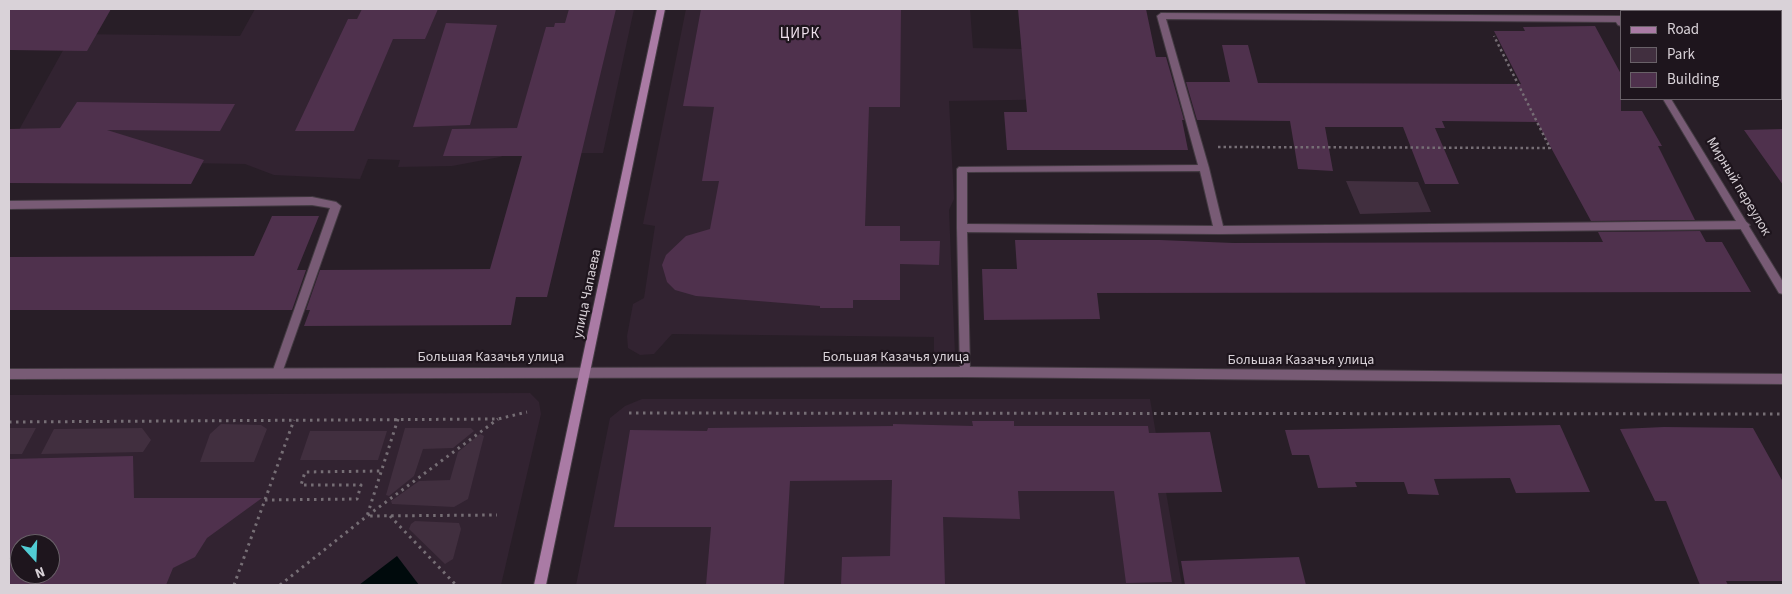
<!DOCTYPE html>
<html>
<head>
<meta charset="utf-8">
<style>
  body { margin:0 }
  #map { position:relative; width:1792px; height:594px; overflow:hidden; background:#281e27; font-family:"Source Sans 3",sans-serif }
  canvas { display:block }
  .frame { position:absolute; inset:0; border:10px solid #d9d2d8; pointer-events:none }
  .legend { position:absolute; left:1620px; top:10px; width:162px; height:90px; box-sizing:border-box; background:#1e151d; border:1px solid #696168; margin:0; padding:6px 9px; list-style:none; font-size:15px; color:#d9d2d8 }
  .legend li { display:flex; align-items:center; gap:10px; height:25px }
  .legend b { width:25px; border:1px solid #696168 }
  .north { position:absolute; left:10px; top:534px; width:50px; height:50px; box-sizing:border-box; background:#1e151d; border:1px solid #696168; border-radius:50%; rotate:160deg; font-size:14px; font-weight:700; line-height:20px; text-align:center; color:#d9d2d8 }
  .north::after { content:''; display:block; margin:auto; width:18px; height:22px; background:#51ccd4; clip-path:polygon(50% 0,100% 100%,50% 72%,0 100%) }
</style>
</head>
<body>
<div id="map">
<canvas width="1792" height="594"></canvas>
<div class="frame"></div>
<ul class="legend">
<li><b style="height:6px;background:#aa7ba5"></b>Road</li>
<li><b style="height:14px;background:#412f3f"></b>Park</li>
<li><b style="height:14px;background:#4f314d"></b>Building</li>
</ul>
<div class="north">N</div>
</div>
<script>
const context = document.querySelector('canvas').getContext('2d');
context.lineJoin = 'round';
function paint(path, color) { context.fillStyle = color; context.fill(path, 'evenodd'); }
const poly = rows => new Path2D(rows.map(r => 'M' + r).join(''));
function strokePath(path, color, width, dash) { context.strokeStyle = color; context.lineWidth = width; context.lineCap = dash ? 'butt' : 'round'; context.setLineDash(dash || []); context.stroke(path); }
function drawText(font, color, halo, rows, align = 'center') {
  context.font = font + ' "Source Sans 3",sans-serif'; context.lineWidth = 4.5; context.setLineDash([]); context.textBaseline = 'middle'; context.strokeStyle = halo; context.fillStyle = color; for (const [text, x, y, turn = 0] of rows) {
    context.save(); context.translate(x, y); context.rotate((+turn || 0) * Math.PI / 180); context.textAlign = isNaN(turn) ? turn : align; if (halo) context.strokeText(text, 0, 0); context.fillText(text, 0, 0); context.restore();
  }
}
paint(poly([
  [255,9,634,9,603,153,510,153,500,157,452,166,398,167,400,160,368,159,360,179,274,175,245,164,9,160,9,148,72,34,240,36],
  [686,9,970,9,973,48,1129,51,1138,98,949,101,954,199,949,210,955,354,934,354,934,337,672,334,654,354,640,355,628,348,627,336,633,304,644,298,655,226,643,224],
  [530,393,539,402,541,414,501,585,9,585,9,395],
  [20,544,50,544,50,574,20,574],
  [642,399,1150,399,1182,585,576,585,610,418,625,406]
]), '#322331');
paint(poly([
  [1346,181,1418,182,1431,212,1360,214],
  [221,424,261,425,267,429,254,462,200,462,210,434],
  [9,428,36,428,22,454,9,454],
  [142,428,151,440,143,452,41,454,54,429],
  [405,428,471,428,474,431,453,448,423,449,414,476,389,496,386,495],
  [310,431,387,431,378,460,300,460],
  [480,434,484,436,468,499,454,507,392,504,391,501,419,481,450,480,458,452],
  [415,521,459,523,461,529,453,559,445,564,409,529,411,524]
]), '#412f3f');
paint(poly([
  [397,556,419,585,359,585]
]), '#000a0c');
paint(poly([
  [9,9,111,9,87,51,9,50],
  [362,9,438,9,425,39,393,39,354,131,295,131,348,19,357,19],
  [569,9,616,9,547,297,516,297,511,325,304,326,310,310,306,310,320,270,490,269,522,156,443,156,452,129,517,128,546,27,554,27,555,23,565,23],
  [701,9,901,9,900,107,869,107,865,226,900,226,900,241,940,241,939,265,900,264,900,300,853,300,853,308,820,308,820,306,696,296,675,290,667,282,662,265,666,255,686,236,710,229,719,181,702,181,714,107,683,106],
  [1018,9,1146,9,1156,57,1166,57,1184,120,1182,120,1188,150,1007,150,1004,112,1027,112],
  [446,23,497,25,470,125,413,127],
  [1595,26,1621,74,1621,111,1642,111,1662,146,1658,146,1695,220,1591,221,1537,122,1442,121,1445,128,1435,128,1459,184,1425,184,1403,127,1325,127,1333,171,1298,169,1290,121,1197,120,1186,82,1230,82,1222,45,1248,45,1258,83,1521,84,1494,31,1525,31,1523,27],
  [77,102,235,104,220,131,107,130,204,160,191,184,9,183,9,129,60,128],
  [1783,129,1783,185,1744,130],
  [272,216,319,216,297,270,306,270,292,310,9,310,9,257,254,256],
  [1700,231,1706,242,1722,242,1751,292,1097,293,1100,319,984,320,982,269,1017,269,1015,240,1160,240,1233,243,1603,242,1598,232],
  [972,421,1014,421,1014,426,1148,426,1149,433,1210,432,1222,492,1158,493,1172,582,1126,583,1114,491,1018,491,1020,519,943,517,945,585,841,585,842,557,890,556,892,480,790,481,784,585,706,585,711,527,614,527,630,430,707,431,708,428,893,426,893,424,973,426],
  [1560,425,1590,492,1516,493,1510,478,1434,479,1439,495,1408,494,1404,482,1355,482,1357,487,1318,488,1309,455,1292,455,1285,430],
  [1664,427,1753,428,1783,482,1783,581,1726,581,1728,585,1700,585,1666,501,1655,501,1620,429],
  [133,456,134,498,262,498,207,538,195,557,173,568,166,585,9,585,9,459],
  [20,544,50,544,50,574,20,574],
  [1299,557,1306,585,1185,585,1181,561]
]), '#4f314d');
const lane = poly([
  [1738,9,1746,9,1747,11,1739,11,1738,9],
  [1161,13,1621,16,1621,22,1166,19,1209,168,1223,226,1745,221,1750,225,1745,229,1219,234,967,232,970,372,969,375,965,377,961,375,960,372,957,228,957,169,959,167,1198,165,1157,16,1161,13],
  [1200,171,1213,226,967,224,967,172,1200,171],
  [312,197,336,202,341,206,282,373,281,376,277,378,273,376,272,373,330,208,312,205,9,209,9,201,312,197]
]);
const street = poly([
  [1618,16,1621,17,1621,26,1618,25,1614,19,1618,16],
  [1663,99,1671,99,1783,282,1783,294,1779,293,1663,99],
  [965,367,1783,374,1783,384,965,377,9,379,9,369,965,367]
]);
const secondary = poly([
  [657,9,665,9,546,585,534,585,657,9]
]);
strokePath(lane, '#443b43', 2);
strokePath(street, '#443b43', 2);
strokePath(secondary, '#443b43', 2);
strokePath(poly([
  [1218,147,1550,148,1494,36]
]), '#766e75', 2.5, [2.5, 3]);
strokePath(poly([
  [629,413,1783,414],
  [398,419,367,516,497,515],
  [9,422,498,419,527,412],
  [265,500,357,499,361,485,301,485,305,472,381,471],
  [390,516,456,585],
  [234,585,294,420],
  [280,585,367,516,498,419]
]), '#766e75', 3, [2.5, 4.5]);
paint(lane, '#785b75');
paint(street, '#785b75');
paint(secondary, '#aa7ba5');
drawText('14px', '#d9d2d8', '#1e151d', [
  ["Мирный переулок",1738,187,59],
  ["улица Чапаева",588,294,-78],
  ["Большая Казачья улица",491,358],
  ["Большая Казачья улица",896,358],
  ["Большая Казачья улица",1301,361]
]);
context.letterSpacing = '1px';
drawText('15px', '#eddfeb', '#1e151d', [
  ["ЦИРК",800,35]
]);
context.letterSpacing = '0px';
</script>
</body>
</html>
